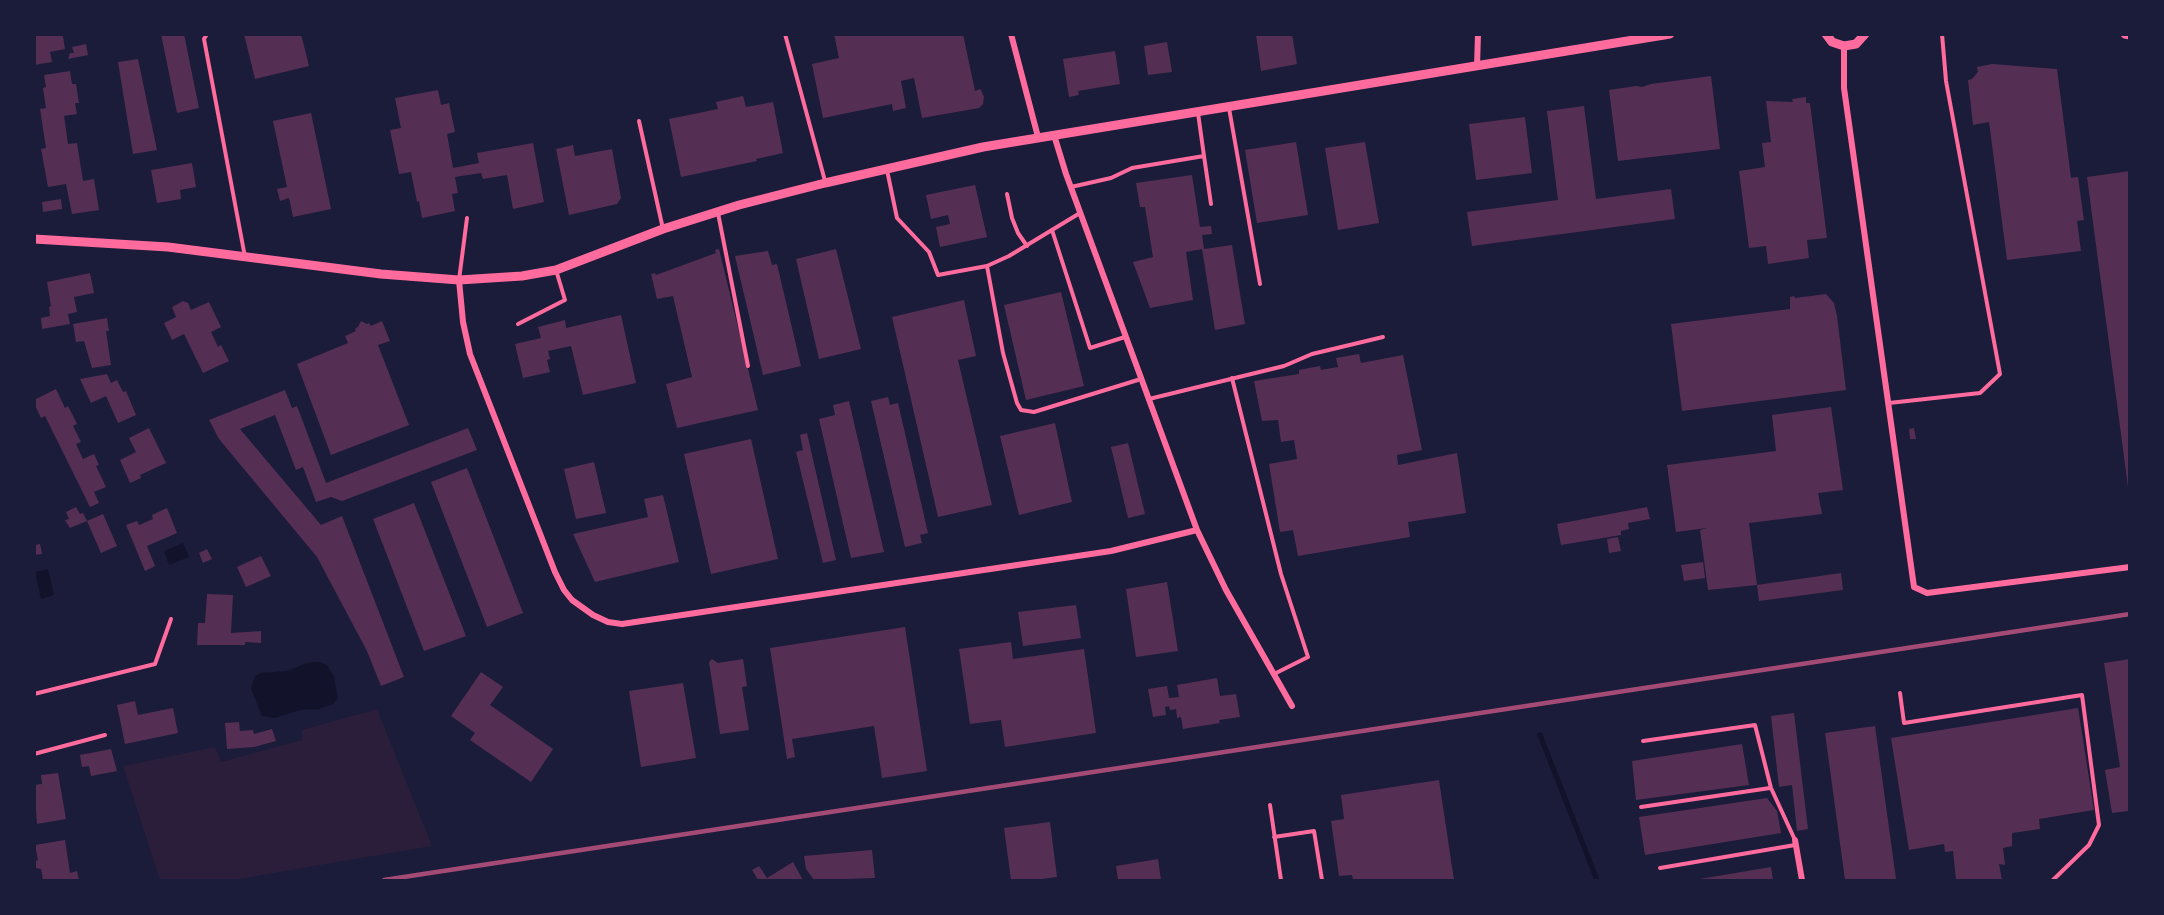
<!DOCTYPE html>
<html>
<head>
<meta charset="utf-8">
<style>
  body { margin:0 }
  #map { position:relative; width:2164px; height:915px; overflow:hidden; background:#1b1b3a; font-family:"Zilla Slab",serif }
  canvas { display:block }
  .frame { position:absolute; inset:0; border:36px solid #1b1b3a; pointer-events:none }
</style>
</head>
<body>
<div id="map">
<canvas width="2164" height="915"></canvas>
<div class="frame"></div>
</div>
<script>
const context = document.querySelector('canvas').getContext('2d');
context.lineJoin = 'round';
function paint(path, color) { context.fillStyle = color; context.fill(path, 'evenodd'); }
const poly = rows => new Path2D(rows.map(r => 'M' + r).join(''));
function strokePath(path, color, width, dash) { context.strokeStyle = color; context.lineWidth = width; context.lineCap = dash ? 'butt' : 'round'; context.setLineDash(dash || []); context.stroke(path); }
paint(poly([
  [377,709,432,846,232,880,160,880,123,766,215,747,221,762,302,740,302,730]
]), '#2a1e3b');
paint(poly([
  [183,543,189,557,169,565,164,551],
  [48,569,54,595,41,599,35,572],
  [319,662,327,665,334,677,338,698,333,704,319,709,300,710,275,718,262,716,251,688,255,676,261,673,287,671,307,663]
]), '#12122b');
strokePath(poly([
  [1540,735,1597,880]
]), '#12122b', 5);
paint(poly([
  [34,34,63,36,65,49,50,52,52,62,34,65],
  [161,34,184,34,199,108,177,113],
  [244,34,301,34,309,66,255,79],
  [834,34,963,34,975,91,980,89,982,92,984,97,983,104,979,108,922,118,914,78,901,81,906,108,893,111,892,104,823,118,812,64,839,58],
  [1256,34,1292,34,1297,64,1261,71],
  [1167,42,1172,72,1148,75,1144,46],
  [86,44,88,55,68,59,70,53,74,53,72,47],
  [1115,51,1120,84,1078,91,1079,95,1069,97,1063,59],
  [138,59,157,150,133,154,118,62],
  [1992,64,2057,69,2071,178,2078,177,2084,220,2077,221,2081,251,2007,260,1989,122,1973,125,1968,80,1972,79,1978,72,1977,67],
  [70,71,72,84,76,84,79,103,75,103,77,114,64,116,68,144,77,143,83,181,94,179,99,210,72,214,66,184,48,187,41,149,46,148,40,109,46,108,43,88,46,87,44,75],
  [1711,76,1720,149,1618,161,1609,90,1636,86,1642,87,1651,84],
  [438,90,441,105,449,103,455,132,447,134,453,168,479,163,477,153,533,143,544,202,513,209,507,175,483,179,481,173,455,177,458,193,452,194,455,211,422,218,419,201,417,202,411,172,399,174,390,130,401,128,395,98],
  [743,96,746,107,773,102,783,153,756,159,757,161,681,177,669,119,718,109,716,102],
  [1806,97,1806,103,1810,103,1827,238,1807,240,1809,258,1768,264,1766,246,1749,248,1739,171,1765,167,1762,143,1771,142,1766,101,1793,102,1792,99],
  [1584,106,1596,199,1671,189,1675,219,1472,246,1467,212,1558,200,1547,111],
  [311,113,331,209,293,217,289,198,280,201,277,189,287,187,273,121],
  [1525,117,1532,173,1476,180,1469,124],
  [1296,142,1308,215,1257,223,1245,150],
  [1365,142,1379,223,1338,230,1325,148],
  [573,145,575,156,612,149,621,198,617,204,569,215,556,149],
  [192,163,196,187,180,190,181,199,157,203,151,170],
  [2130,171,2130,487,2128,487,2087,177],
  [1192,175,1200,227,1211,226,1212,234,1202,235,1204,249,1232,245,1245,324,1215,330,1202,249,1186,252,1193,300,1150,308,1133,262,1153,257,1145,207,1140,207,1136,183],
  [975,185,987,237,940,247,936,227,950,224,948,215,931,219,926,195],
  [61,199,62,209,43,212,42,202],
  [719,249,758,410,677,428,666,384,692,377,673,296,657,299,651,274,655,273,656,275,716,253,715,250],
  [836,249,861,349,819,359,796,259],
  [768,251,772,265,777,264,801,366,763,375,735,256],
  [90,273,94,293,74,297,77,312,68,314,70,324,42,329,41,318,50,316,49,307,51,306,47,282],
  [1061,292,1084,386,1026,400,1004,305],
  [1826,294,1834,303,1837,316,1846,390,1682,411,1671,324,1790,309,1790,297,1794,296,1795,298],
  [964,300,976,356,958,360,992,505,938,517,892,317],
  [183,301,188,303,191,310,209,302,221,327,211,332,218,347,221,345,229,361,203,373,184,334,172,340,164,323,176,317,172,307],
  [621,315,636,383,583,395,571,346,548,351,550,359,547,360,550,372,523,378,515,344,541,338,538,327,565,320,566,328],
  [107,318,109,331,106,331,111,365,92,368,84,341,76,342,73,324],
  [361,321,367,324,369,323,371,326,382,321,390,341,378,345,409,425,331,455,297,364,348,343,345,336,356,331,355,329,358,327],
  [1359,354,1361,363,1403,355,1422,450,1397,455,1398,465,1457,453,1466,513,1408,522,1410,537,1298,556,1293,530,1280,532,1269,464,1297,459,1294,440,1281,442,1278,420,1262,421,1254,381,1299,374,1299,370,1320,366,1321,370,1338,367,1336,358],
  [107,374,111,383,117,380,123,392,126,391,136,415,118,423,106,396,91,403,80,379],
  [56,389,65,408,68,406,77,424,73,426,81,442,76,444,83,459,94,454,99,465,96,466,106,487,94,492,99,503,90,507,45,416,41,418,34,403,34,400],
  [285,390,292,408,297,406,326,483,468,428,477,450,342,501,331,497,316,502,303,467,296,470,275,415,240,429,321,525,342,516,404,677,381,686,367,651,317,557,219,439,209,420],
  [888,397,890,405,898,403,928,533,920,535,922,543,905,547,871,401],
  [849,401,884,552,851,558,819,419,835,415,833,405],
  [1831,407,1843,490,1818,493,1822,514,1749,523,1757,585,1708,590,1700,530,1707,528,1676,532,1667,465,1776,451,1772,415],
  [1055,423,1072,502,1019,515,1000,436],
  [149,428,166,463,140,475,141,478,130,483,120,460,136,452,129,438],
  [1914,428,1916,439,1910,439,1909,429],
  [807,433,836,560,823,563,796,452,803,450,800,435],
  [751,439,778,559,711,574,684,454],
  [1128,443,1145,514,1128,518,1111,447],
  [594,462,606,513,576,519,564,469],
  [467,468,523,613,487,627,431,482],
  [663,495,679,562,595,582,573,534,648,517,644,499],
  [414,503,466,636,424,651,373,519],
  [76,507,80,514,83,513,87,521,70,528,65,520,69,519,66,512],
  [1647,507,1650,519,1628,523,1629,529,1621,531,1621,535,1561,545,1557,524],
  [167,508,177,533,147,546,155,566,145,571,126,525,137,521,139,525,153,519,152,515],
  [103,514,117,546,101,553,87,521],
  [1618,537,1621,551,1609,553,1607,539],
  [40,544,42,554,34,555,34,545],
  [207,549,212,559,203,563,199,553],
  [261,556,271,576,246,587,237,567],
  [1703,562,1705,578,1684,581,1681,565],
  [1841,573,1843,590,1759,601,1757,585],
  [1167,582,1178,651,1136,657,1126,589],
  [207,594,233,595,231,633,261,631,261,643,245,642,245,645,197,645,198,623,205,623],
  [1076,605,1081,638,1023,646,1018,612],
  [905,627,927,771,882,778,874,726,792,739,795,757,787,759,770,648],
  [1011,642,1013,659,1084,649,1096,733,1005,747,1001,720,970,724,959,649],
  [712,659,718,663,743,659,747,686,742,687,749,730,720,734,709,662],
  [2130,659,2130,815,2128,815,2128,811,2112,813,2105,770,2120,767,2104,663],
  [481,672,503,687,490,705,553,749,531,782,470,740,475,733,451,716],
  [1217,678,1220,696,1236,694,1240,717,1219,720,1220,723,1183,729,1181,717,1177,718,1176,709,1170,710,1169,706,1165,707,1166,715,1153,717,1148,689,1167,686,1169,698,1179,697,1177,685],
  [683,683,696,758,641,767,629,691],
  [135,701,138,715,173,708,178,733,125,744,117,705],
  [2078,708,2094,810,2039,819,2040,829,2012,833,2012,846,2003,848,2005,865,1999,864,2002,880,1956,880,1953,851,1945,852,1944,844,1909,850,1891,738],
  [1794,713,1808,829,1797,831,1792,785,1779,787,1771,716],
  [239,722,240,731,253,730,254,734,272,729,276,741,254,747,227,749,225,723],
  [1875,726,1896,879,1845,880,1825,733],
  [1742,744,1749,785,1636,800,1632,761],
  [111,749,117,771,91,776,89,766,82,767,80,755],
  [58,773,66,819,37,824,34,785,42,784,41,775],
  [1439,780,1454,880,1353,880,1352,875,1339,876,1331,821,1344,819,1341,795],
  [1767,798,1777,811,1781,833,1645,855,1639,817],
  [1050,822,1057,877,1033,880,1011,880,1004,828],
  [65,840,70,873,77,871,79,880,43,880,41,869,35,868,34,862,38,860,35,845],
  [872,850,875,878,814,880,806,869,804,856],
  [1158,859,1161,880,1118,880,1116,866],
  [793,862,803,880,758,880,752,870,759,866,767,878],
  [1771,867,1773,880,1701,880,1700,879]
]), '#542f53');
strokePath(poly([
  [207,34,204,39,245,257],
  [785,34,825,181],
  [1229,108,1260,284],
  [639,121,663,229],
  [1204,156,1211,204],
  [887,170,897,218,929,252,938,275,987,266,1009,256,1080,213],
  [1071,187,1111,178,1132,168,1204,156,1198,113],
  [1007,194,1012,218,1018,233,1027,246],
  [718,213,748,366],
  [1052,230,1090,348,1125,337],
  [987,266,1003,353,1017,403,1021,410,1034,412,1141,379],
  [459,280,467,218],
  [518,324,565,300,556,270],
  [1232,378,1281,574,1308,657,1274,674],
  [1149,399,1284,366,1312,354,1383,337],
  [1889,403,1980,393,2000,374,1946,81,1942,34],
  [1900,693,1904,723,2082,695,2099,825,2089,845,2053,880],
  [34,694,155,664,171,619],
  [1643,741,1755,725,1771,788,1795,840],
  [34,754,105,735],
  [1270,805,1281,880],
  [1641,807,1770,788],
  [1274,837,1314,831,1322,880],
  [1660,868,1795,845]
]), '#ff6b9d', 4);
strokePath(poly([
  [1011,34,1038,137],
  [1844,46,1844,88,1914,587,1927,593,2130,567],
  [1477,67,1478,34],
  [1054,135,1066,174,1197,530,1226,590,1292,706],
  [459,280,463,322,470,354,555,572,564,590,572,600,593,615,608,622,622,624,1111,551,1197,530],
  [1795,840,1802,880]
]), '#ff6b9d', 6);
strokePath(poly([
  [1826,34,1832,42,1844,46,1856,44,1865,34],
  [2125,34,2130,35],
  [34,239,168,247,381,274,459,280,522,276,556,270,663,229,739,205,825,183,983,147,1670,34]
]), '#ff6b9d', 9);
strokePath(poly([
  [384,880,2130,614]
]), '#a44b75', 4.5);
</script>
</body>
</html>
